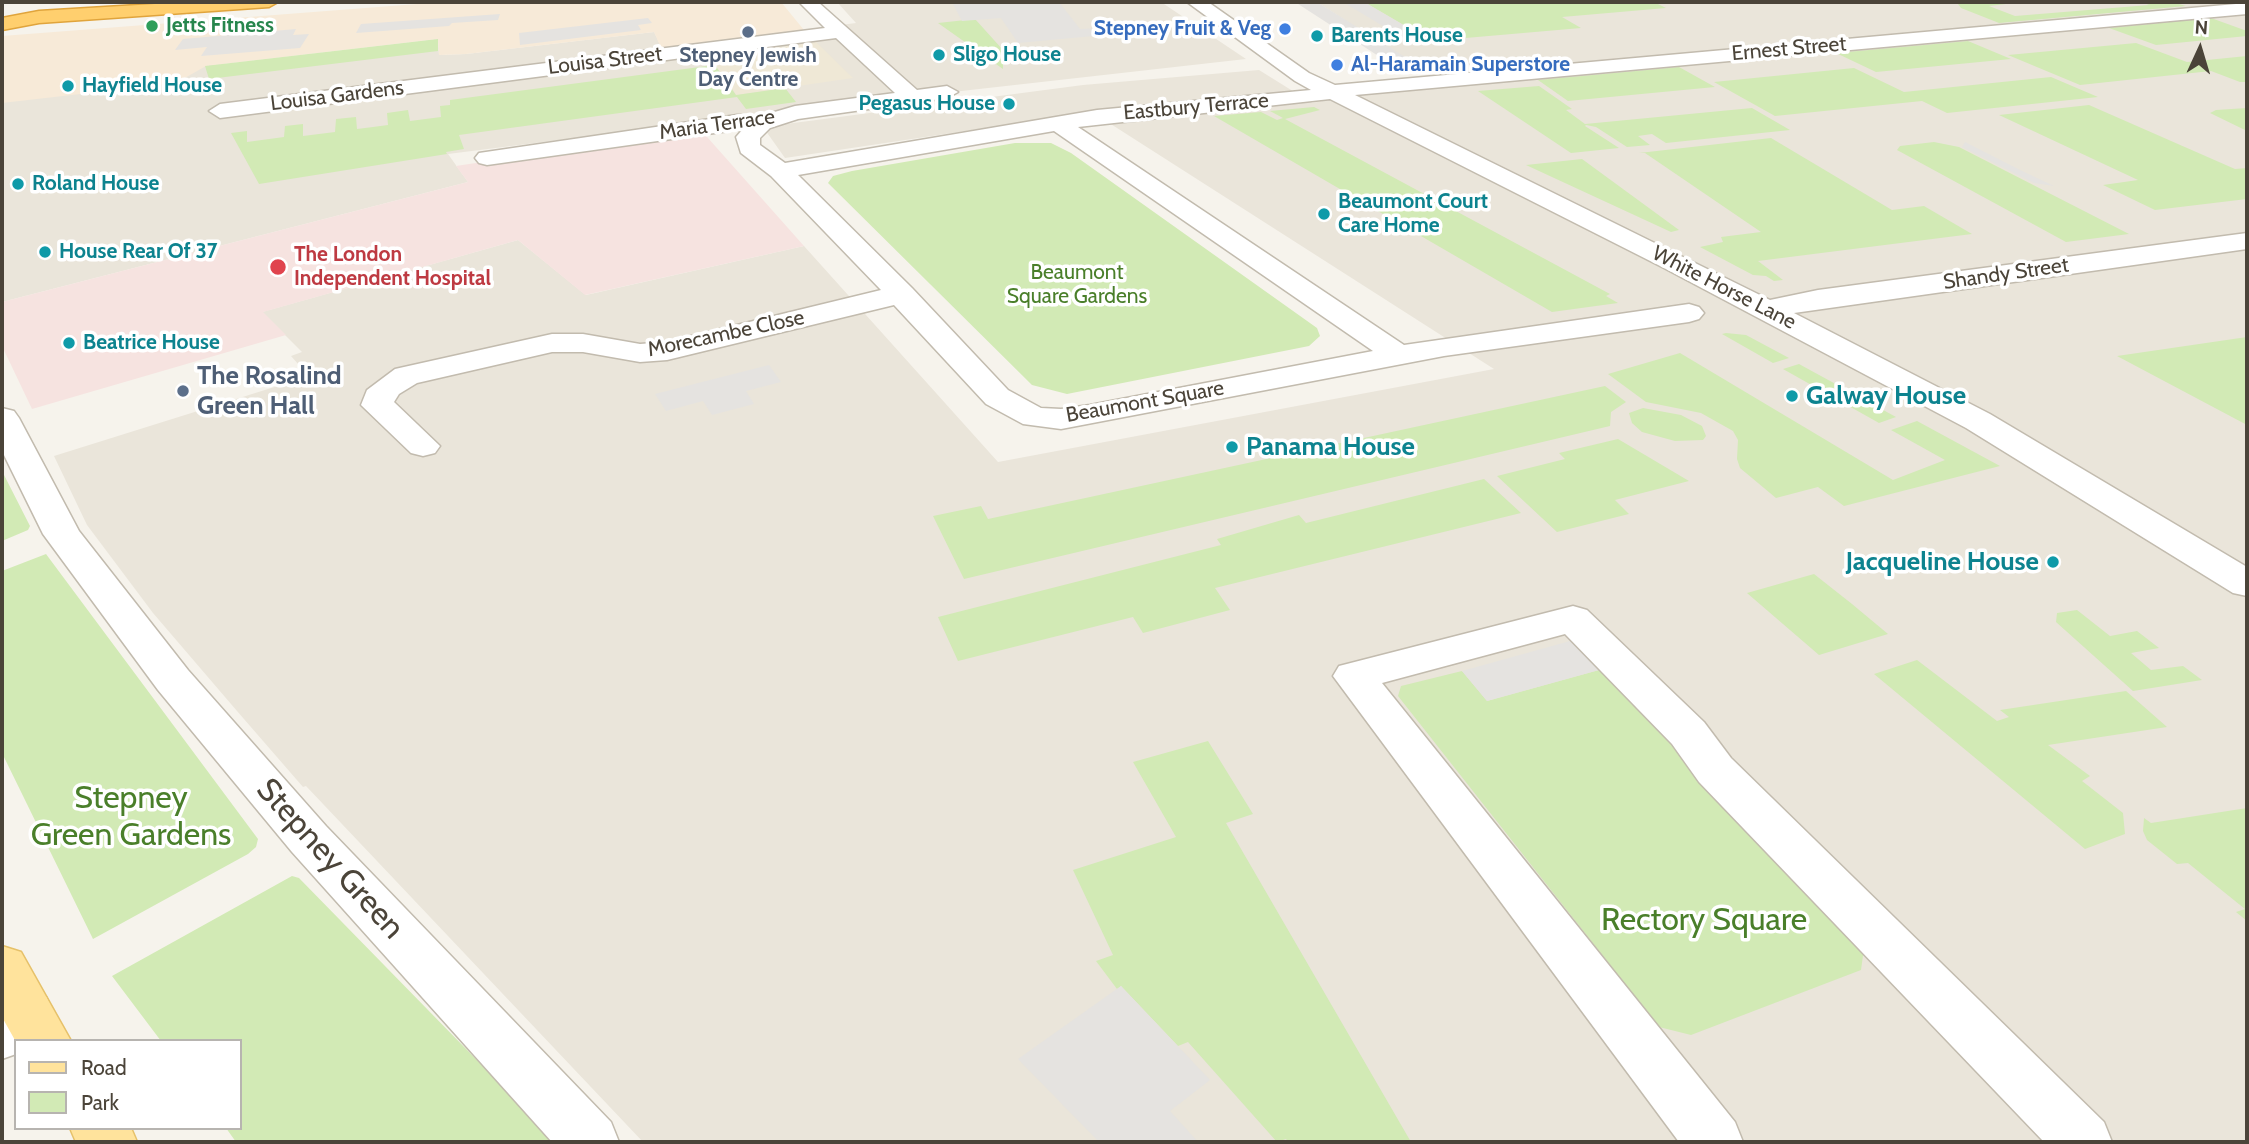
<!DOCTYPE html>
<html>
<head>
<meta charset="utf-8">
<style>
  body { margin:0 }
  #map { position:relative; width:2249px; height:1144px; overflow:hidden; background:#f6f3ec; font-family:Cabin,sans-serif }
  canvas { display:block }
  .frame { position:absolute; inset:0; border:4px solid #4b4439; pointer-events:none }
  .legend { position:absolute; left:14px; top:1039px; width:228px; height:91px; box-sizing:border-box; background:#fff; border:2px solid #b7b4b0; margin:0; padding:9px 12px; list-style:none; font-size:21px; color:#4b4439 }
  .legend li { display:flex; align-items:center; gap:14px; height:35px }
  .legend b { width:35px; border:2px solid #b7b4b0 }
  .north { position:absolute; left:2165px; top:14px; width:70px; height:70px; -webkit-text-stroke:5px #fff; paint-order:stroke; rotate:4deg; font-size:19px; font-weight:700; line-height:28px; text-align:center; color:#4b4439 }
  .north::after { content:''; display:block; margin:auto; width:24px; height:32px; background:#4b4439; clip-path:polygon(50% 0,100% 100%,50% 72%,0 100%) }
</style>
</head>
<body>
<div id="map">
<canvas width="2249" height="1144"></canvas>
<div class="frame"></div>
<ul class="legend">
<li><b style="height:9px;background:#ffe39c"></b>Road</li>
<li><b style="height:19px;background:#d2eab5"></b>Park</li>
</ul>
<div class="north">N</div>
</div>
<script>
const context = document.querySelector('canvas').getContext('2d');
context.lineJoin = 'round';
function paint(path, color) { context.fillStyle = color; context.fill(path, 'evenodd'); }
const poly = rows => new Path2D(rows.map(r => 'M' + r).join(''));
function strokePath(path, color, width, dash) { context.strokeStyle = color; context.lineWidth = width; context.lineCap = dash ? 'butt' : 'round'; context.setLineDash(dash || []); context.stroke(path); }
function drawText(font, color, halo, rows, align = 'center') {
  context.font = font + ' Cabin,sans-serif'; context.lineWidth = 7; context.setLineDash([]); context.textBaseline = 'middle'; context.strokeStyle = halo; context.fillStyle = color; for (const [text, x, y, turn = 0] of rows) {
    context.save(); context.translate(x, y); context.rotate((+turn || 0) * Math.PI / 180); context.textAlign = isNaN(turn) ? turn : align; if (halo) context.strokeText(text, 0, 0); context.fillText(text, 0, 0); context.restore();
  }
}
paint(poly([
  [837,2,1161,2,1246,59,828,106,448,154,468,182,2,302,2,101,150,69,257,62,438,39,439,55,466,54,654,32,662,48,856,23],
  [1317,2,2247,2,2247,1142,643,1142,306,786,303,787,237,711,153,613,87,525,54,456,300,379,298,376,306,373,291,356,302,352,262,312,518,240,586,295,804,246,998,462,1494,369,1092,112,785,158,763,127,1083,85,1259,70,1312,103,1369,92,1443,84]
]), '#eae5da');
paint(poly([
  [443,2,781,2,804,30,661,48,654,32,466,54,439,55,438,39,206,66,176,83,2,103,2,36]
]), '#f7ead8');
paint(poly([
  [816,42,853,78,736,95,709,57]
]), '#efe8d6');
paint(poly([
  [700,129,804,246,585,295,518,240,263,312,286,335,32,409,2,346,2,302,468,182,456,166]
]), '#f6e3e0');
paint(poly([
  [1654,2,1666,8,1562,17,1581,28,1431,41,1366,3],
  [1961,2,2001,2,2006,4,1989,6,2015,16,2149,5,2142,2,2172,2,2186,6,1999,23,1961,8,1958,4],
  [2211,18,2247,31,2247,36,2156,45,2109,28],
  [975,19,1003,50,1003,69,938,23],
  [438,39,438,51,209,79,205,66],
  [1968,41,2011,59,1876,72,1836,53],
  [2136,43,2187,62,2247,56,2247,82,2240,82,2211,71,2080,85,2008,55],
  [715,65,736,95,785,88,796,102,746,109,737,97,459,135,464,149,446,152,447,154,259,184,231,133,247,131,247,142,284,137,285,126,303,124,303,136,335,132,336,119,356,117,357,129,373,127,388,125,387,113,408,110,410,121,441,117,440,106,450,105,450,100],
  [1679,67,1715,87,1568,101,1538,80],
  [1854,68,1904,92,2051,77,2098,97,1947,113,1922,101,1775,116,1714,82],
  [1539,86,1572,109,1566,110,1585,124,1752,108,1790,130,1666,143,1652,134,1638,136,1650,145,1627,147,1596,127,1586,125,1585,126,1619,148,1571,153,1478,91],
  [2089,105,2235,169,2247,168,2247,199,2155,210,2103,185,2138,180,1999,115],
  [1314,107,1320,110,1285,119,1610,294,1606,296,1618,303,1552,312,1214,116,1261,112,1277,120,1283,118,1270,111],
  [2247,108,2247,131,2210,113,2216,110],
  [1771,138,1892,210,1924,206,1972,234,1758,261,1783,280,1774,281,1766,276,1753,275,1700,247,1723,242,1721,237,1761,232,1645,153,1639,153],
  [1934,142,1959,147,2129,234,2066,242,1897,150,1900,146],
  [1015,143,1051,143,1071,153,1317,328,1320,336,1309,346,1299,348,1067,394,1032,385,828,183,833,176,852,171],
  [1582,159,1679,230,1671,232,1526,165],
  [1726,333,1746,335,1789,358,1773,363,1722,334],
  [2247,337,2247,425,2117,356],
  [1680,353,1893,480,1945,460,1891,430,1917,421,2000,466,1844,506,1818,487,1776,498,1740,468,1737,459,1738,440,1733,431,1701,413,1646,402,1608,374],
  [1799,364,1896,417,1879,423,1783,369],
  [1605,386,1626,402,1611,412,1610,426,964,579,933,516,981,506,988,519],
  [1643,408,1681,415,1702,426,1706,436,1703,440,1675,441,1642,432,1632,423,1629,413],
  [1618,439,1689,481,1615,500,1629,514,1557,532,1497,476,1565,459,1559,453],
  [2,471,30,526,28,530,2,541],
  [1484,479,1521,513,1215,588,1230,610,1143,633,1133,617,958,661,938,617,1221,545,1217,539,1299,515,1306,523],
  [46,554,258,839,256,847,248,854,93,939,2,753,2,571],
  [1814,574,1852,604,1888,634,1819,655,1747,593],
  [2077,610,2110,636,2137,631,2159,648,2131,653,2151,670,2183,666,2202,680,2133,691,2056,622,2057,613],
  [1917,660,1997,721,2009,717,2000,710,2126,691,2167,727,2048,745,2090,776,2082,781,2123,813,2125,834,2085,849,1874,674],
  [1599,670,1865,941,1861,970,1691,1035,1659,1027,1398,696,1401,686,1462,671,1487,701],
  [1208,741,1253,814,1226,823,1411,1142,1288,1142,1286,1139,1277,1142,1188,1042,1178,1046,1121,986,1117,989,1096,961,1113,955,1073,870,1176,837,1133,762],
  [2247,808,2247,921,2236,912,2245,909,2188,863,2177,864,2147,840,2143,831,2144,818,2151,823],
  [292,876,299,878,557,1142,236,1142,226,1128,240,1128,240,1041,161,1041,112,976]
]), '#d2eab5');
paint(poly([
  [989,2,1059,2,1080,29,1099,28,1104,35,1018,43,1001,18,962,21,953,4],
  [1295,2,1317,2,1421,67,1400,70],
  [1343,2,1364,2,1431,41,1411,43],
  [500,14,498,20,452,23,449,26,356,33,361,24],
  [648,18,652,23,638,25,641,30,520,45,519,33],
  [296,29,293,35,309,34,300,48,201,56,207,47,175,50,183,39],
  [1965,142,2020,170,2054,186,2034,183,1962,147],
  [769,365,781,382,746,391,754,404,712,415,703,401,666,411,655,394],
  [1570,641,1599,670,1487,701,1462,671],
  [1121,986,1210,1080,1170,1111,1198,1142,1099,1142,1018,1059]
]), '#e5e3e0');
const minor = poly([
  [799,2,818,2,917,90,947,86,958,92,947,98,798,119,770,128,760,138,760,145,785,163,1097,110,1311,90,1295,81,1187,2,1208,2,1309,73,1335,85,2247,3,2247,14,1355,95,1770,300,1818,290,2247,233,2247,249,1794,313,1990,414,2247,567,2247,596,2233,593,1966,428,1664,268,1330,99,1078,127,1404,345,1689,304,1699,307,1704,313,1699,319,1689,322,1444,356,1061,429,1023,424,986,404,894,305,667,360,640,362,583,352,552,352,417,383,399,394,394,402,440,446,435,453,423,456,411,453,361,405,367,390,395,369,552,334,583,334,640,344,667,342,881,290,771,176,741,153,736,137,743,129,487,165,479,163,475,158,479,153,737,115,761,116,795,106,895,93,836,38,220,118,209,111,220,104,825,28,799,2],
  [1054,131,1373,351,1090,405,1061,409,1041,408,1008,390,912,288,798,175,1054,131],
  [2,408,14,411,19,418,79,531,188,670,326,826,611,1122,619,1142,552,1142,292,852,158,690,43,534,2,451,2,408],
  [1573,606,1587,610,1704,722,1731,758,2104,1122,2112,1142,2044,1142,1699,782,1672,744,1565,634,1382,683,1735,1122,1743,1142,1679,1142,1333,676,1339,666,1573,606],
  [27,991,46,997,54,1014,46,1031,34,1041,16,1041,16,1054,2,1059,2,1002,27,991]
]);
const major = poly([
  [2,946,21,952,71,1041,16,1042,2,1017,2,946],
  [70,1128,131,1128,137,1142,76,1142,70,1128]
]);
const highway = poly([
  [188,2,278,2,269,7,39,23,2,30,2,18,39,11,188,2]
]);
strokePath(minor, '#c2bbae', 3);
strokePath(major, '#e6c16a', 3);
strokePath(highway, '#e0a43c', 3);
paint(minor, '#fff');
paint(major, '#ffe39c');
paint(highway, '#ffcf6e');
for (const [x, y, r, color] of [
  [152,26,7,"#2e9e5b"],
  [1285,29,7,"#3f7fe0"],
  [748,32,7,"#5c6f8a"],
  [1317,36,7,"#0f9aa8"],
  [939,55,7,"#0f9aa8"],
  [1337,65,7,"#3f7fe0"],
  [68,86,7,"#0f9aa8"],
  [1009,104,7,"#0f9aa8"],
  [18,184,7,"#0f9aa8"],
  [1324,214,7,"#0f9aa8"],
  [45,252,7,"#0f9aa8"],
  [278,267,9,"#e0444e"],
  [69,343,7,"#0f9aa8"],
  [183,391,7,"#5c6f8a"],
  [1792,396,7,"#0f9aa8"],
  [1232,447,7,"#0f9aa8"],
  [2053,562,7,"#0f9aa8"]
]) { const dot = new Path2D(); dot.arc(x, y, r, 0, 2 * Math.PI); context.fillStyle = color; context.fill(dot); strokePath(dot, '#fff', 2.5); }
drawText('bold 21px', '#27864d', '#fff', [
  ["Jetts Fitness",166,26]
], 'left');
drawText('bold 21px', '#366cbe', '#fff', [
  ["Stepney Fruit & Veg",1271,29],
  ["Al-Haramain Superstore",1351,65,"left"]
], 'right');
drawText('bold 21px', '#0d838f', '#fff', [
  ["Barents House",1331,36],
  ["Sligo House",953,55],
  ["Hayfield House",82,86],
  ["Pegasus House",995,104,"right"],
  ["Roland House",32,184],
  ["Beaumont Court",1338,202],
  ["Care Home",1338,226],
  ["House Rear Of 37",59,252],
  ["Beatrice House",83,343]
], 'left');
drawText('21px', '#4b4439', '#fff', [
  ["Ernest Street",1789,49,-5],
  ["Louisa Street",605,61,-7],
  ["Louisa Gardens",337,96,-7],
  ["Eastbury Terrace",1196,107,-5],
  ["Maria Terrace",717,125,-8],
  ["Shandy Street",2006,274,-8],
  ["White Horse Lane",1724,288,27],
  ["Morecambe Close",726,334,-12],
  ["Beaumont Square",1145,402,-10]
]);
drawText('bold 21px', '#4e5e75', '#fff', [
  ["Stepney Jewish",748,56],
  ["Day Centre",748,80]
]);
drawText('bold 21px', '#be3a42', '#fff', [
  ["The London",294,255],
  ["Independent Hospital",294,279]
], 'left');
drawText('21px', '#4a7f2a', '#fff', [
  ["Beaumont",1077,273],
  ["Square Gardens",1077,297]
]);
drawText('bold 26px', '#4e5e75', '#fff', [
  ["The Rosalind",197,376],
  ["Green Hall",197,406]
], 'left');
drawText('bold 26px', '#0d838f', '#fff', [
  ["Galway House",1806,396],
  ["Panama House",1246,447],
  ["Jacqueline House",2039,562,"right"]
], 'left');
drawText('32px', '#4a7f2a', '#fff', [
  ["Stepney",131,799],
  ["Green Gardens",131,836],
  ["Rectory Square",1704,921]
]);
drawText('32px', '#4b4439', '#fff', [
  ["Stepney Green",330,859,48]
]);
</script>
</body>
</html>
